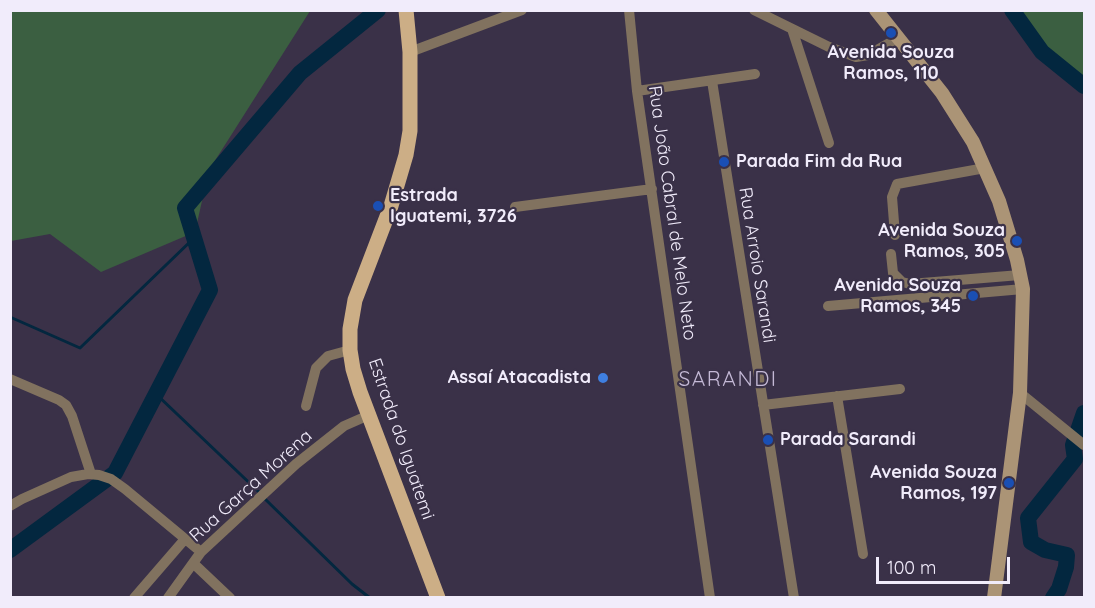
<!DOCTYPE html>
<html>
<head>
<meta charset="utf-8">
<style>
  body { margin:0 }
  #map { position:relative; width:1095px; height:608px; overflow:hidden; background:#3a3148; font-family:Quicksand,sans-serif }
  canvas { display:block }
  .frame { position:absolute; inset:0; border:12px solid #f1ecfb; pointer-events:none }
  .scale { position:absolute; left:876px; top:557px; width:134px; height:27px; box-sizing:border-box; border:3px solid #f1ecfb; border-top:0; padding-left:8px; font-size:18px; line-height:21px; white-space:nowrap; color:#f1ecfb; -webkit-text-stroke:4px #3a3148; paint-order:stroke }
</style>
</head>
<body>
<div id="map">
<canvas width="1095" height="608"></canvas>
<div class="frame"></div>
<div class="scale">100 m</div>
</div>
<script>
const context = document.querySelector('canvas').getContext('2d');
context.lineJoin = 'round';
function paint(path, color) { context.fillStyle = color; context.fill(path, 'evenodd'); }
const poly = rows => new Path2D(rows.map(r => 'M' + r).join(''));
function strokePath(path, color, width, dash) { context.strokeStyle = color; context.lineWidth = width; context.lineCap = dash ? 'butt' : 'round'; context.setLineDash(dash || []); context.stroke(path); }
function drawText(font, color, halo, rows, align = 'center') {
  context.font = font + ' Quicksand,sans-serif'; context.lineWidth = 4.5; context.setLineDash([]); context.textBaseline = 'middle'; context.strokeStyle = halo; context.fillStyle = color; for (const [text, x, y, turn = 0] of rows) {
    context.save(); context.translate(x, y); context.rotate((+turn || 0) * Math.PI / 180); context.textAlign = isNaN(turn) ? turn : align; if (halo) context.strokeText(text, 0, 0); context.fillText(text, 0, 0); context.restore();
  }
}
paint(poly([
  [11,10,310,10,310,11,209,170,195,232,101,272,50,234,11,241],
  [1019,11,1084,11,1084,79,1062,66]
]), '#3b5f41');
strokePath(poly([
  [10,317,80,348,194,238],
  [156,394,260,493],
  [264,498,352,584,370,598]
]), '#03273f', 3);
strokePath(poly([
  [1012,10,1042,52,1084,86],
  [10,550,115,473,210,290,185,208,300,73,378,10],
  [1053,598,1059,589,1066,567,1067,555,1045,550,1031,542,1028,518,1075,459,1073,445,1084,413]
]), '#03273f', 16);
strokePath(poly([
  [629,10,637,91,710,598],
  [754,10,829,47,856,57,868,55,898,38],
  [792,29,829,143],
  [410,52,522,10],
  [712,81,794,598],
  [637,91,755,74],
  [515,207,652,189],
  [895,235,892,197,897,184,985,168],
  [891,254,893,273,902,282,910,284,1020,275],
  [828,306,1023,289],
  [10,379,59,400,66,405,72,416,91,474],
  [1020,393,1084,445],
  [837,396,863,554],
  [763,405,900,389],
  [306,406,316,368,328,356,350,350],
  [10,506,22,499,71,477,88,474,99,475,111,479,125,489,201,552],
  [193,563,230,598],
  [134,598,185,539],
  [168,598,201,552,296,464,344,426,369,415]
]), '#81725f', 10);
strokePath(poly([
  [876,10,942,93,973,142,999,201,1017,260,1023,289,1020,393,994,598]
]), '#ab9476', 14);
strokePath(poly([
  [406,10,410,52,410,131,406,155,391,206,355,300,350,329,350,350,353,369,360,392,438,598]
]), '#ccae86', 15);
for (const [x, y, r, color] of [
  [891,33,6,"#1a4fb4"],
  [724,162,6,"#1a4fb4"],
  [378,206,6,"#1a4fb4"],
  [1017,241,6,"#1a4fb4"],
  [973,296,6,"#1a4fb4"],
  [603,378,6,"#3f7fe0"],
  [768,440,6,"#1a4fb4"],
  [1009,483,6,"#1a4fb4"]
]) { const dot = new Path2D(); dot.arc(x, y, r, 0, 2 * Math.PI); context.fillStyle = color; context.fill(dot); strokePath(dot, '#3a3148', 2); }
drawText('bold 18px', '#f1ecfb', '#3a3148', [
  ["Avenida Souza",891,53,"center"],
  ["Ramos, 110",891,74,"center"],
  ["Parada Fim da Rua",736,162,"left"],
  ["Estrada",390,196,"left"],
  ["Iguatemi, 3726",390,217,"left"],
  ["Avenida Souza",1005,231],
  ["Ramos, 305",1005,252],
  ["Avenida Souza",961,286],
  ["Ramos, 345",961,307],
  ["Assaí Atacadista",591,378],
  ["Parada Sarandi",780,440,"left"],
  ["Avenida Souza",997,473],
  ["Ramos, 197",997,494]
], 'right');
drawText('18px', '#f1ecfb', '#3a3148', [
  ["Rua João Cabral de Melo Neto",672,213,82],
  ["Rua Arroio Sarandi",757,265,81],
  ["Estrada do Iguatemi",401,439,71],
  ["Rua Garça Morena",251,486,-42]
]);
context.letterSpacing = '1.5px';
drawText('21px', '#c4b9d6', '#3a3148', [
  ["SARANDI",728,380]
]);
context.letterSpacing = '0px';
</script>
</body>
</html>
